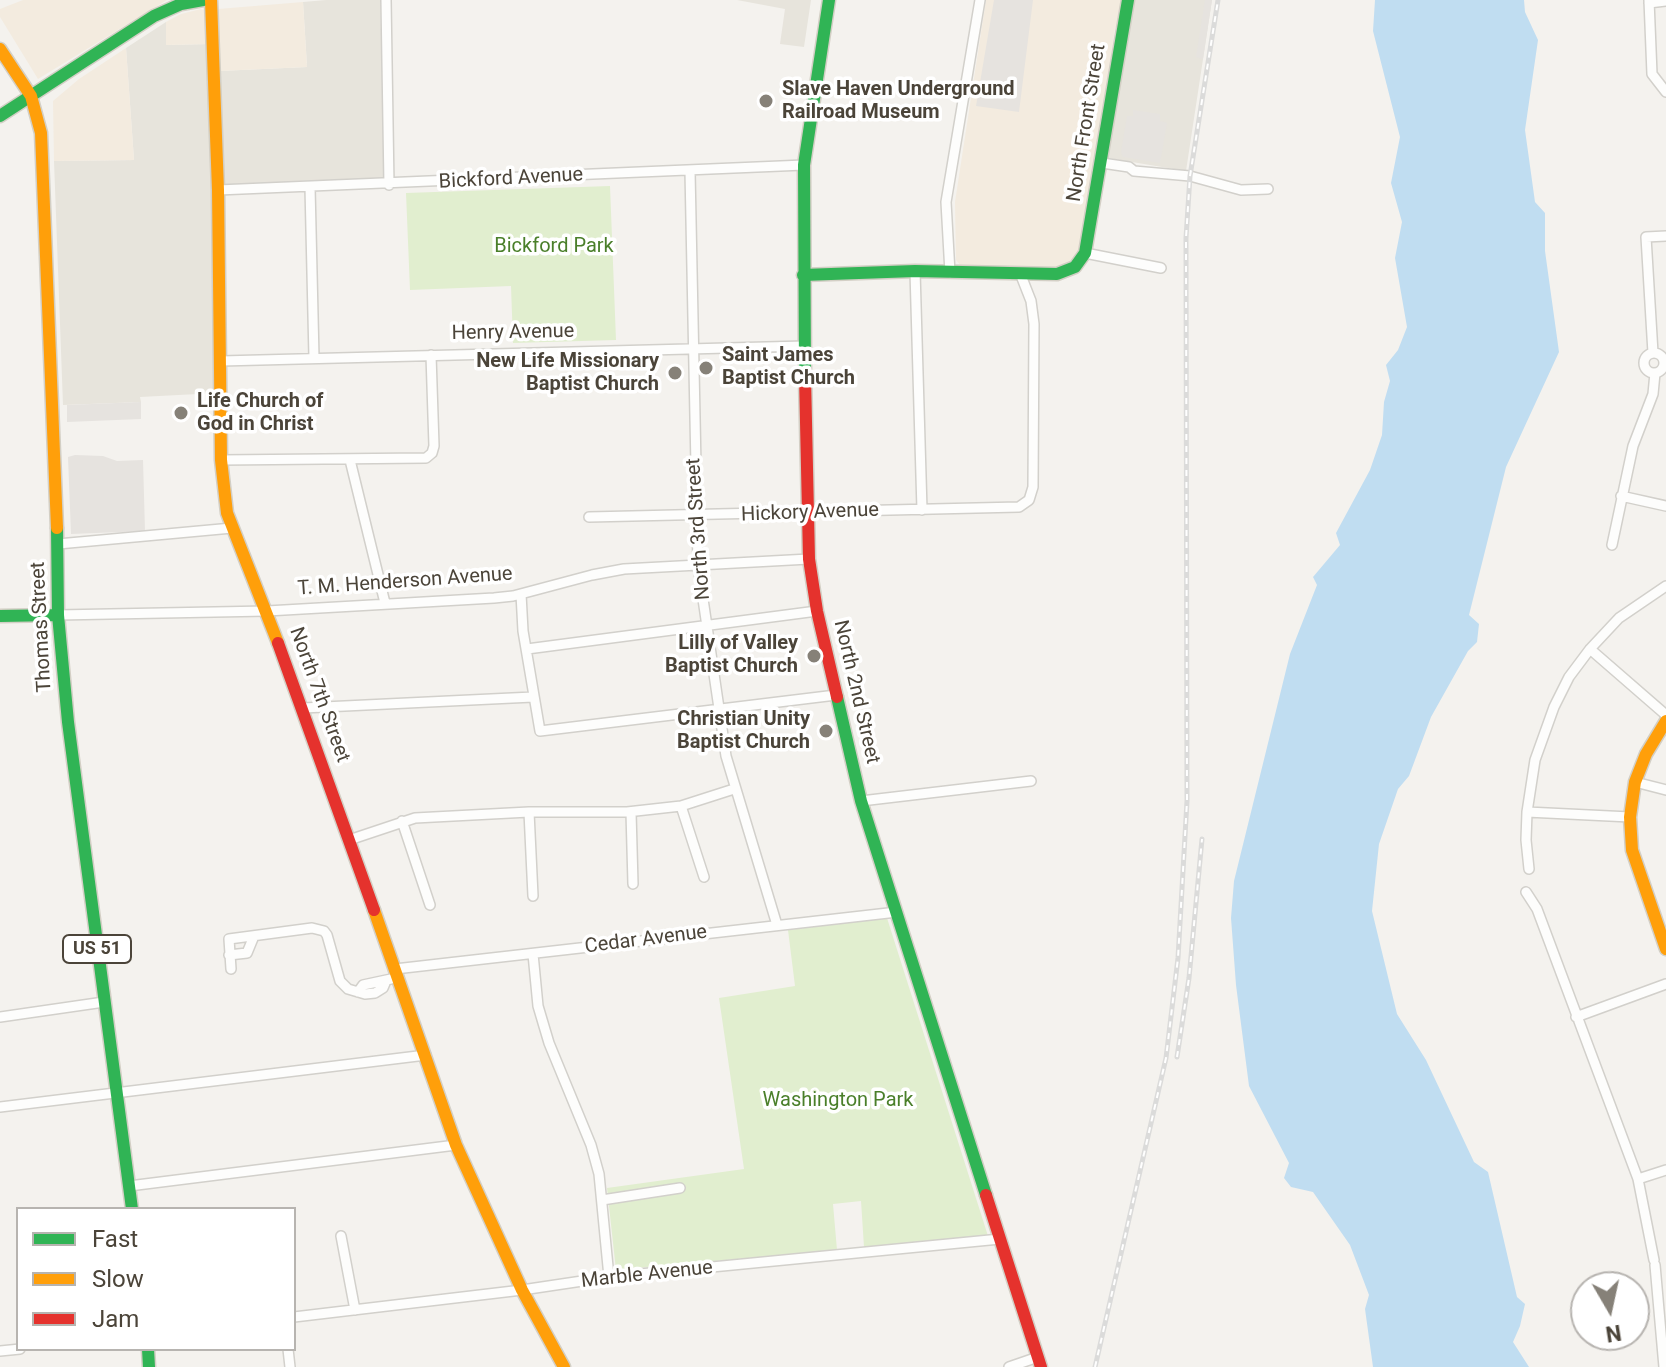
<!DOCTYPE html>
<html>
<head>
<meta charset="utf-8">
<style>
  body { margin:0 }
  #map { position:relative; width:1666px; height:1367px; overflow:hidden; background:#f4f2ee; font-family:Roboto,sans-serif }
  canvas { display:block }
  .legend { position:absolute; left:16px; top:1207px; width:280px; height:144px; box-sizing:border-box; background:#fff; border:2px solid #b7b4b0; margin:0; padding:10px 14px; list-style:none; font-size:24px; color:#4b4439 }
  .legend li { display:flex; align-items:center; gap:16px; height:40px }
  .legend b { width:40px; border:2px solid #b7b4b0 }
  .north { position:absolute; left:1570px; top:1271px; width:80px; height:80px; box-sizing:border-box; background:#fff; border:2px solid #b7b4b0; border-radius:50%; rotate:171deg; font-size:22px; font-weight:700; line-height:32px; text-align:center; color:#4b4439 }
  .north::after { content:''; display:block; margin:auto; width:28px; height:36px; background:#868178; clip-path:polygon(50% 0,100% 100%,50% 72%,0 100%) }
</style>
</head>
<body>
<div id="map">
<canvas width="1666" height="1367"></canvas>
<ul class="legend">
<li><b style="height:10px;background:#30b455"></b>Fast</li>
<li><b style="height:10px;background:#ff9f0a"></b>Slow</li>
<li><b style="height:10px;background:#e5322d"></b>Jam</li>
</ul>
<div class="north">N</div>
</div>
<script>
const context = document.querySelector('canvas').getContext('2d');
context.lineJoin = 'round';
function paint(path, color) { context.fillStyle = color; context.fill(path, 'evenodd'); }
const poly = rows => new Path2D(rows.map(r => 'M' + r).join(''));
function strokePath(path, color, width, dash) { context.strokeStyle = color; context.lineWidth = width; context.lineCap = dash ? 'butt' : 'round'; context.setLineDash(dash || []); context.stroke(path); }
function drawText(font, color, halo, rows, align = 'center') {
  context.font = font + ' Roboto,sans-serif'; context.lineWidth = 7; context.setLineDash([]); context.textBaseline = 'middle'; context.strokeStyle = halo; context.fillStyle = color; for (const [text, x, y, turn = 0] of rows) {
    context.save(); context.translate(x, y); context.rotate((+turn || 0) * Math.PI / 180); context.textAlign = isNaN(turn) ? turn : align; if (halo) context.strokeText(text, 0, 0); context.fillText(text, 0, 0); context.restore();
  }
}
paint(poly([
  [326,0,380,0,386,179,226,185,224,184,219,71,307,67,303,2],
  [737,0,811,0,804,47,780,44,785,9],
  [1134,0,1212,0,1186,171,1108,158],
  [166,22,166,45,209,44,217,393,140,397,141,402,63,405,54,161,134,160,126,48]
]), '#e7e4dc');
paint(poly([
  [23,0,167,0,38,79,0,17,0,9],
  [986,0,1123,0,1119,24,1115,28,1099,148,1077,256,1072,263,1061,269,962,267,956,260,955,202],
  [303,2,307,67,219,71,218,9],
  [201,9,206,11,209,44,166,45,166,22,181,14],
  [126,48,134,160,54,161,53,101,79,79]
]), '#f3ebdf');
paint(poly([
  [610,186,616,340,513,343,511,286,410,290,406,193],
  [887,918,988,1236,864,1247,861,1201,833,1204,837,1250,616,1270,607,1188,744,1169,719,998,795,986,788,930]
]), '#e1eecf');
paint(poly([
  [994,0,1033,0,1019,112,976,106],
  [1205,0,1212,0,1203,59,1196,57],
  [1133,110,1160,114,1160,121,1167,123,1160,163,1123,157,1121,152,1127,116,1133,116],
  [141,402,141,419,67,422,67,405],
  [75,455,103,456,117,461,143,460,145,531,71,534,68,457]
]), '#e6e3df');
paint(poly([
  [1375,0,1524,0,1525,12,1538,40,1525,130,1535,202,1545,213,1545,251,1559,352,1506,467,1469,615,1479,624,1477,642,1468,651,1431,717,1409,776,1398,789,1379,844,1372,911,1397,1014,1426,1060,1474,1162,1488,1172,1517,1297,1525,1304,1520,1326,1513,1342,1529,1367,1373,1367,1365,1309,1369,1295,1350,1245,1313,1192,1291,1187,1284,1178,1289,1163,1249,1086,1236,985,1231,918,1234,881,1290,654,1317,585,1313,577,1340,545,1336,533,1370,470,1382,435,1384,402,1390,381,1386,365,1398,350,1407,327,1395,258,1402,222,1391,183,1400,137,1373,31]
]), '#c0ddf1');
const street = poly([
  [386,0,389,185],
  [1649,0,1652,74,1666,92],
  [1649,3,1666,1],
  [1102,163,1129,167,1134,171,1190,176,1241,190,1268,189],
  [690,171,698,565,726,756,777,925],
  [310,187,314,358],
  [218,190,804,165],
  [1085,253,1161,268],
  [915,271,922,510],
  [950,273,946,202,980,0],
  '1644 363a10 10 0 1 1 20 0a10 10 0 1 1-20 0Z',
  [1653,353,1646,237,1666,236],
  [221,361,805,346],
  [221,460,426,458,432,453,434,446,431,355],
  [350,460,385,603],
  [1621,496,1666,506],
  [589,517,1019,507,1029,500,1033,487,1034,324,1031,301,1020,273],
  [58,544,232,528],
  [1612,545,1633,446,1653,394,1655,373],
  [521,594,523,631,540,731,836,695],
  [58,615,267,611,494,598,513,596,592,575,624,569,809,559],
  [527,649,817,611],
  [1590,649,1666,715],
  [303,708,533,697],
  [1635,782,1666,790],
  [861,801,1031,781],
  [681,806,704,877],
  [529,812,533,896],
  [631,812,633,884],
  [1527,812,1630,817],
  [402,821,430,905],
  [349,840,415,818,529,812,627,812,681,806,734,789],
  [1529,869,1526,840,1527,812,1535,760,1554,707,1569,677,1590,649,1619,618,1666,586],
  [1526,892,1537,909,1638,1179,1654,1260],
  [533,954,538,1006,549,1043,591,1145,599,1174,609,1277],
  [229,955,247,953,254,936],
  [231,969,229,939,312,928,324,931,327,935,340,981,348,989,365,994,375,993,383,988,386,981],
  [395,969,897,912],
  [358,992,363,985,391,979],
  [0,1017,104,1002],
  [1576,1017,1666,984],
  [0,1107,426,1055],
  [1638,1179,1666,1170],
  [129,1186,456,1145],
  [602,1200,680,1188],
  [341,1236,355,1310],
  [1655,1265,1664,1367],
  [294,1317,522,1290,609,1277,1000,1239],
  [288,1349,290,1367],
  [0,1351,20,1349],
  [1009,1367,1038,1357]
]);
const fast = poly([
  [0,116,154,16,181,4,203,0],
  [803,275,915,271,1057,274,1075,267,1085,253,1128,0],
  [805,376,804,165,829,0],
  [57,528,58,615,68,722,132,1209],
  [0,616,58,615],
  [837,697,861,801,986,1195],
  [148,1349,149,1367]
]);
const slow = poly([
  [211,0,218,190,221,460,227,513,278,643],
  [0,49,31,96,41,133,57,528],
  [1666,721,1646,754,1635,782,1630,817,1632,850,1666,949],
  [374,910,456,1145,522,1290,564,1367]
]);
const jam = poly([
  [805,376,809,559,817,611,837,697],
  [278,643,374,910],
  [986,1195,1041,1367]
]);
strokePath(street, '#d2d0cb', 12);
strokePath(fast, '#d3cfc5', 15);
strokePath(slow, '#d3cfc5', 15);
strokePath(jam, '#d3cfc5', 15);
strokePath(street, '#fdfdfc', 9);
strokePath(fast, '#30b455', 12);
strokePath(slow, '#ff9f0a', 12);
strokePath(jam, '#e5322d', 12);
const rail = poly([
  [1177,1057,1189,978,1202,839],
  [1095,1367,1166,1058,1178,958,1187,801,1186,238,1190,176,1218,0]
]);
strokePath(rail, '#dbdbda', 5);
strokePath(rail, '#fff', 2, [6]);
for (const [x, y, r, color] of [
  [766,101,8,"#868178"],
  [706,368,8,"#868178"],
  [675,373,8,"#868178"],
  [181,413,8,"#868178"],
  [814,656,8,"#868178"],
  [826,731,8,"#868178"]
]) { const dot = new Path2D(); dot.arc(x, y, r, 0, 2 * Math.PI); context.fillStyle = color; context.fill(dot); strokePath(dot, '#fff', 3); }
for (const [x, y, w] of [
  [97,949,68]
]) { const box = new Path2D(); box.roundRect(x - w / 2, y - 14, w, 28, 6); context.fillStyle = '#fff'; context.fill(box); strokePath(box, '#4b4439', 2); }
drawText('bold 18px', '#4b4439', null, [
  ["US 51",97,949]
]);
drawText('bold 20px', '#4b4439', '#fff', [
  ["Slave Haven Underground",782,90],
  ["Railroad Museum",782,113],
  ["Saint James",722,356],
  ["Baptist Church",722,379],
  ["New Life Missionary",659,362,"right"],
  ["Baptist Church",659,385,"right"],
  ["Life Church of",197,402],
  ["God in Christ",197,425],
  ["Lilly of Valley",798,644,"right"],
  ["Baptist Church",798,667,"right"],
  ["Christian Unity",810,720,"right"],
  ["Baptist Church",810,743,"right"]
], 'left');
drawText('20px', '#4b4439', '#fff', [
  ["North Front Street",1087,123,-81],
  ["Bickford Avenue",511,179,-3],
  ["Henry Avenue",513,333,-1],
  ["Hickory Avenue",810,513,-2],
  ["North 3rd Street",699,529,-94],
  ["T. M. Henderson Avenue",405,582,-4],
  ["Thomas Street",42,627,-93],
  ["North 2nd Street",856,692,77],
  ["North 7th Street",319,695,70],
  ["Cedar Avenue",646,940,-7],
  ["Marble Avenue",647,1275,-6]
]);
drawText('20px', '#4a7f2a', '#fff', [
  ["Bickford Park",554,247],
  ["Washington Park",838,1101]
]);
</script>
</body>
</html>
